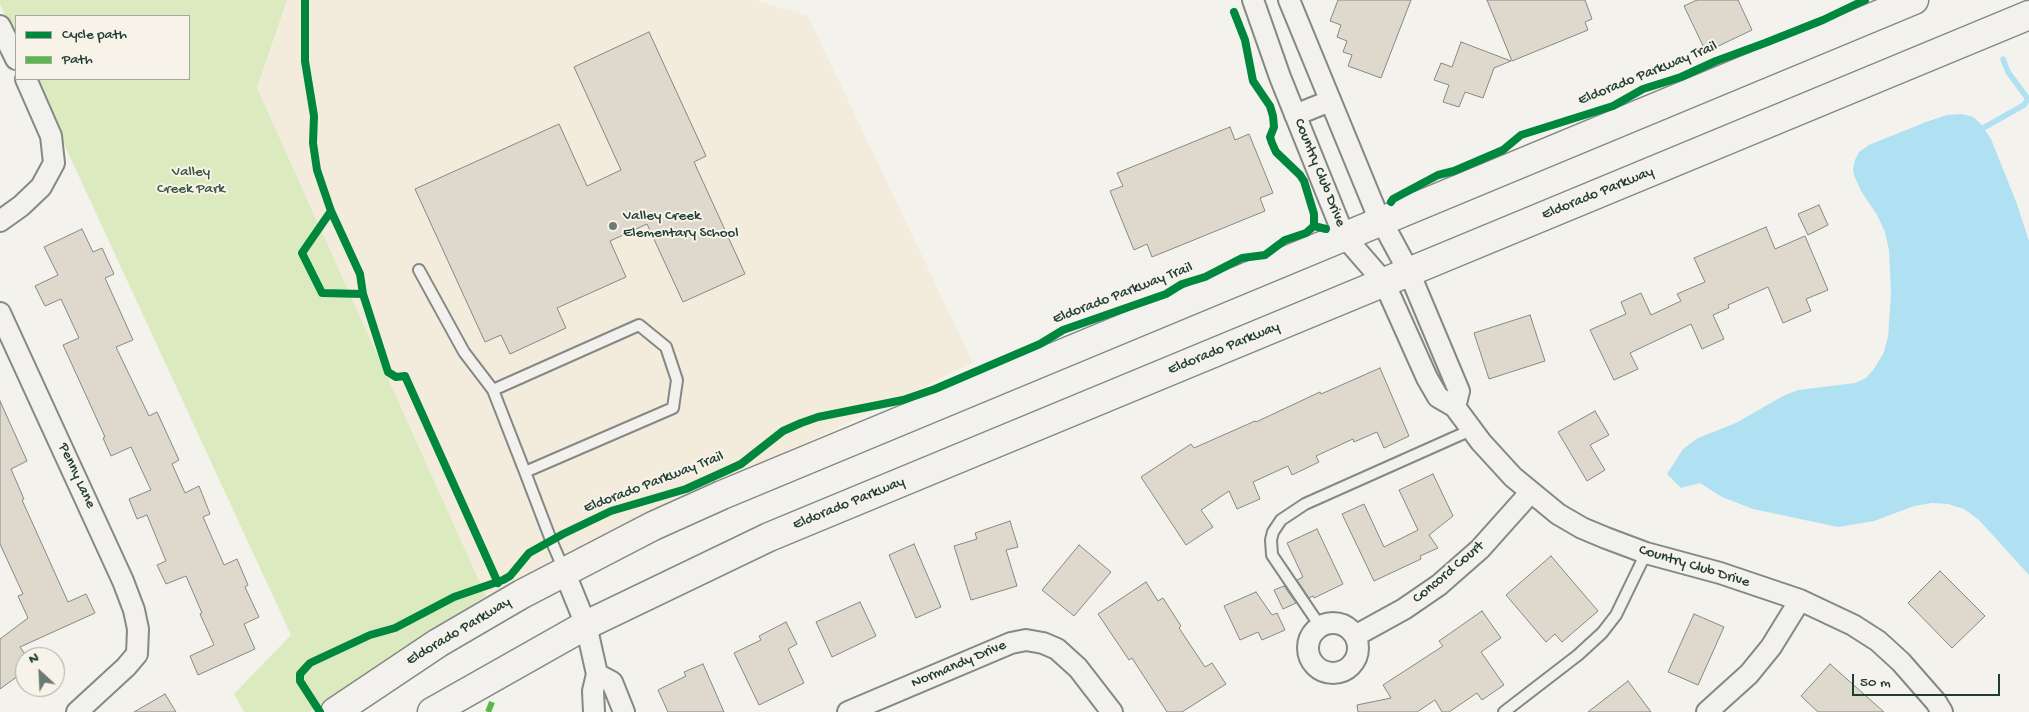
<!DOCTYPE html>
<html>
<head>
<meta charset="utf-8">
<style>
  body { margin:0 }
  #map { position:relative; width:2029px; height:712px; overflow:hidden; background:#f4f2ec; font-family:"Gochi Hand",sans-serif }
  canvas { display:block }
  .legend { position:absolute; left:15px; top:15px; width:175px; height:65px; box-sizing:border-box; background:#f7f3e8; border:1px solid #a1aaa0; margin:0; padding:6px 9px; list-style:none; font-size:15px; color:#1f3d34 }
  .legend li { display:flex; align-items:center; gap:10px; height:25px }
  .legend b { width:25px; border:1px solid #a1aaa0 }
  .north { position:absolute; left:15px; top:647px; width:50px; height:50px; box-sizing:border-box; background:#f7f3e8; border:1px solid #a1aaa0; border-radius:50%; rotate:335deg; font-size:14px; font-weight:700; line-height:20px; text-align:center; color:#1f3d34 }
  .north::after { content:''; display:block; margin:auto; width:18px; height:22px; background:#6a7c74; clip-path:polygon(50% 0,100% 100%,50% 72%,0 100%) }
  .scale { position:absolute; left:1852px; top:674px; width:148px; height:22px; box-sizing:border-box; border:2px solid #1f3d34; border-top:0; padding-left:6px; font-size:15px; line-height:18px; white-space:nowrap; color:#1f3d34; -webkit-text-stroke:4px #f7f3e8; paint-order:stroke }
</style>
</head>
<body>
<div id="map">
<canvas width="2029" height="712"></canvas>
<ul class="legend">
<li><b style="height:6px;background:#00873e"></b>Cycle path</li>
<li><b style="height:6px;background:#58b947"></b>Path</li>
</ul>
<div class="north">N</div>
<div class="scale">50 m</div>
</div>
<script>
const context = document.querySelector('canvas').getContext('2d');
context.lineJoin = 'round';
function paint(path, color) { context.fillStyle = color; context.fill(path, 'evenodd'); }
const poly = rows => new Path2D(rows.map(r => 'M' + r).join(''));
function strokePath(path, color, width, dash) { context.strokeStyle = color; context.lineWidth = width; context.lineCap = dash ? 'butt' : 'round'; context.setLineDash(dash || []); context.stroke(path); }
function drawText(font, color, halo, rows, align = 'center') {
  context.font = font + ' "Gochi Hand",sans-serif'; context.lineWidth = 4; context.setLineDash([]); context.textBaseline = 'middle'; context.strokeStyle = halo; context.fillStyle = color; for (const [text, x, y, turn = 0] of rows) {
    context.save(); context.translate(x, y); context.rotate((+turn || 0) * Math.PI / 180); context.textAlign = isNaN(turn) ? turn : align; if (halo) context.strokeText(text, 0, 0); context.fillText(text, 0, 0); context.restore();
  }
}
paint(poly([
  [287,0,755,0,808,16,973,363,486,596,257,88]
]), '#f3ecdd');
paint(poly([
  [0,0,287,0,257,88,486,596,309,712,244,712,234,694,291,635,34,79,189,79,189,16,16,16,16,40,0,4]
]), '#dceabf');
paint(poly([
  [1962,114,1973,117,1981,124,1991,139,2017,204,2029,241,2029,575,1979,520,1964,509,1948,504,1932,503,1914,506,1874,521,1838,527,1753,509,1722,497,1700,483,1681,488,1667,474,1683,449,1698,438,1736,423,1783,396,1798,390,1855,383,1866,378,1874,369,1884,352,1888,337,1891,294,1889,250,1885,232,1877,215,1861,191,1854,175,1853,169,1855,160,1859,152,1869,145,1926,122,1947,115]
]), '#b0e1f2');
strokePath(poly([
  [1978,131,2024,105,2028,99,2008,72,2003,59]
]), '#b0e1f2', 5.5);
const building = poly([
  [1338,0,1411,0,1381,78,1348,66,1352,55,1343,52,1347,41,1337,37,1341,25,1330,21,1338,0],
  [1487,0,1585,0,1592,19,1585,22,1588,30,1512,61,1487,0],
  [1697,0,1738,0,1752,30,1706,52,1684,6,1697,0],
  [649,32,706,156,694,162,745,274,683,302,647,224,610,241,626,277,557,308,566,328,510,354,501,335,485,342,415,189,559,124,587,186,621,170,574,67,649,32],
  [1461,42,1511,61,1494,68,1483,98,1465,92,1459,107,1443,102,1449,85,1434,80,1441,63,1452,67,1461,42],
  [1230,127,1235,140,1249,134,1273,193,1260,198,1265,211,1152,257,1147,244,1134,250,1110,191,1123,186,1117,173,1230,127],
  [1819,205,1828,225,1808,235,1798,214,1819,205],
  [1766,227,1775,249,1805,236,1828,290,1806,299,1811,311,1783,323,1768,287,1728,305,1729,308,1713,315,1724,339,1702,349,1691,324,1630,353,1638,369,1614,380,1590,330,1626,314,1621,302,1641,293,1651,315,1681,301,1677,294,1705,282,1694,258,1766,227],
  [82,229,93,252,102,248,114,274,105,278,133,340,116,347,149,416,157,412,179,460,172,464,185,493,199,486,210,514,203,517,224,565,237,559,248,585,245,587,259,617,244,624,255,649,198,675,190,656,214,645,200,614,202,613,186,576,166,584,157,565,166,561,147,515,137,519,129,499,151,490,131,447,111,456,103,438,105,437,63,345,79,338,61,299,45,306,35,286,58,275,44,247,82,229],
  [1530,315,1545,361,1489,379,1474,333,1530,315],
  [1380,368,1409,436,1384,448,1377,432,1354,442,1353,439,1316,456,1319,462,1292,475,1288,466,1253,482,1260,499,1237,509,1229,491,1201,510,1213,527,1186,545,1141,477,1191,444,1194,448,1255,421,1256,422,1320,392,1321,394,1380,368],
  [0,401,27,461,11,469,24,499,22,500,68,602,86,594,95,613,20,647,25,654,25,671,0,689,0,639,28,618,18,596,23,594,0,544,0,401],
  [1595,411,1609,435,1590,445,1605,470,1587,481,1558,432,1595,411],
  [1433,474,1453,516,1429,535,1438,548,1420,556,1421,559,1374,581,1342,514,1364,504,1384,547,1418,530,1399,490,1433,474],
  [1010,521,1018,547,1006,550,1017,586,971,600,954,546,977,539,975,533,1010,521],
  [1317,529,1343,584,1314,598,1313,596,1309,598,1297,580,1303,577,1287,543,1317,529],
  [914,544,941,607,916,618,889,555,914,544],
  [1079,545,1111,572,1074,616,1042,590,1079,545],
  [1551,556,1598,611,1562,642,1555,634,1546,642,1506,595,1551,556],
  [1940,571,1985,616,1952,648,1908,603,1940,571],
  [1146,582,1158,601,1163,598,1181,626,1179,628,1205,667,1212,663,1226,684,1182,712,1167,712,1132,658,1129,660,1098,614,1146,582],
  [1284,586,1296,603,1283,609,1274,590,1284,586],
  [1256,592,1272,615,1277,613,1285,630,1262,640,1258,632,1240,640,1224,606,1256,592],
  [860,602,876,636,832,657,816,622,860,602],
  [1482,611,1501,638,1481,652,1504,685,1482,700,1477,693,1449,712,1442,712,1435,700,1417,712,1358,712,1357,705,1391,698,1383,685,1443,646,1439,641,1482,611],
  [1694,614,1724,627,1698,685,1668,672,1694,614],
  [786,622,797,644,788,649,804,683,759,705,734,653,761,640,759,636,786,622],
  [703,664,724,712,668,712,658,690,686,676,684,672,703,664],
  [1830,664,1884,712,1818,712,1801,696,1830,664],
  [1628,681,1651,712,1588,712,1628,681],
  [165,694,176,712,134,712,165,694]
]);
paint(building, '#dfd9cd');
strokePath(building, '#848985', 1);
const service = poly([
  [419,270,464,352,493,390],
  [525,472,673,408,677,380,666,347,639,325,493,390,525,472,551,540,564,570],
  [1320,626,1272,555,1271,540,1273,532,1281,520,1305,504,1471,430],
  [1504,712,1578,655,1602,633,1616,615,1646,553]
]);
const minor = poly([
  [1253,0,1280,77,1344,236,1384,282,1427,378,1438,397,1455,407,1481,442,1513,477,1558,514,1582,528,1606,538,1646,553,1720,573,1800,600,1853,625,1878,641,1901,662,1936,702,1942,712],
  [1289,0,1375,209,1409,272,1459,391,1455,407],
  [0,26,16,59],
  [1295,115,1330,101],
  [0,221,21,206,41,187,54,163,51,136,26,79],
  [0,313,123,581,134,610,138,629,137,654,126,667,77,712],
  [564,571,586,625,597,674,593,691,594,712],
  '1308 648a25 25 0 1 1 50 0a25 25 0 1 1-50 0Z',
  [1355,636,1404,609,1439,585,1480,549,1530,493],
  [597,674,612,682,624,712],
  [848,712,1011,643,1026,640,1043,643,1057,649,1078,668,1112,712],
  [1707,712,1749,674,1771,647,1800,600]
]);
const primary = poly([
  [335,712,438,643,522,594,653,526,722,495,1914,0],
  [432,712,586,625,769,537,2029,15]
]);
strokePath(service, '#848985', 14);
strokePath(minor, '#848985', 24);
strokePath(primary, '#848985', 31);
strokePath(service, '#f2f1ed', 10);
strokePath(minor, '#f2f1ed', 20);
strokePath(primary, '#f2f1ed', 28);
strokePath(poly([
  [488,712,492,702]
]), '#58b947', 6, [12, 6]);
strokePath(poly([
  [305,0,305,61,314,116,313,143,317,170,331,211],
  [1234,12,1245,40,1253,81,1270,106,1273,116,1274,127,1270,137,1272,143,1276,152,1300,175,1304,181,1314,214,1314,226],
  [1391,202,1393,199,1438,175,1454,171,1503,150,1521,135,1613,106,1643,89,1681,77,1716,61,1765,43,1823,20,1865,0],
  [331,211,360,274,363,294,322,293,302,253,331,211],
  [363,294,388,372,396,377,405,376,498,583],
  [320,712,300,681,300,674,310,663,370,635,395,628,454,597,503,580,510,576,529,553,563,534,611,511,686,489,728,470,741,464,783,431,801,423,818,417,903,400,935,389,1040,344,1063,330,1166,294,1182,284,1205,277,1242,258,1265,255,1285,240,1306,233,1314,226,1326,229]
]), '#00873e', 8);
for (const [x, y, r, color] of [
  [613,226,5,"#6a7c74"]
]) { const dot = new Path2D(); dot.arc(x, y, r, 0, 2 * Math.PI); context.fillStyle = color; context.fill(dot); strokePath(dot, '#f7f3e8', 2); }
drawText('15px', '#1f3d34', '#f7f3e8', [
  ["Eldorado Parkway Trail",1648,74,-22],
  ["Country Club Drive",1319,173,68],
  ["Eldorado Parkway",1598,194,-22],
  ["Eldorado Parkway Trail",1123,294,-21],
  ["Eldorado Parkway",1224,349,-22],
  ["Penny Lane",76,476,65],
  ["Eldorado Parkway Trail",654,483,-21],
  ["Eldorado Parkway",849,504,-22],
  ["Country Club Drive",1694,567,17],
  ["Concord Court",1449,573,-40],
  ["Eldorado Parkway",459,632,-31],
  ["Normandy Drive",959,665,-23]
]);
drawText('15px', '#385643', '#f7f3e8', [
  ["Valley",191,173],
  ["Creek Park",191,190]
]);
drawText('15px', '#1f3d34', '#f7f3e8', [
  ["Valley Creek",623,217],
  ["Elementary School",623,234]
], 'left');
</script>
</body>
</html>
